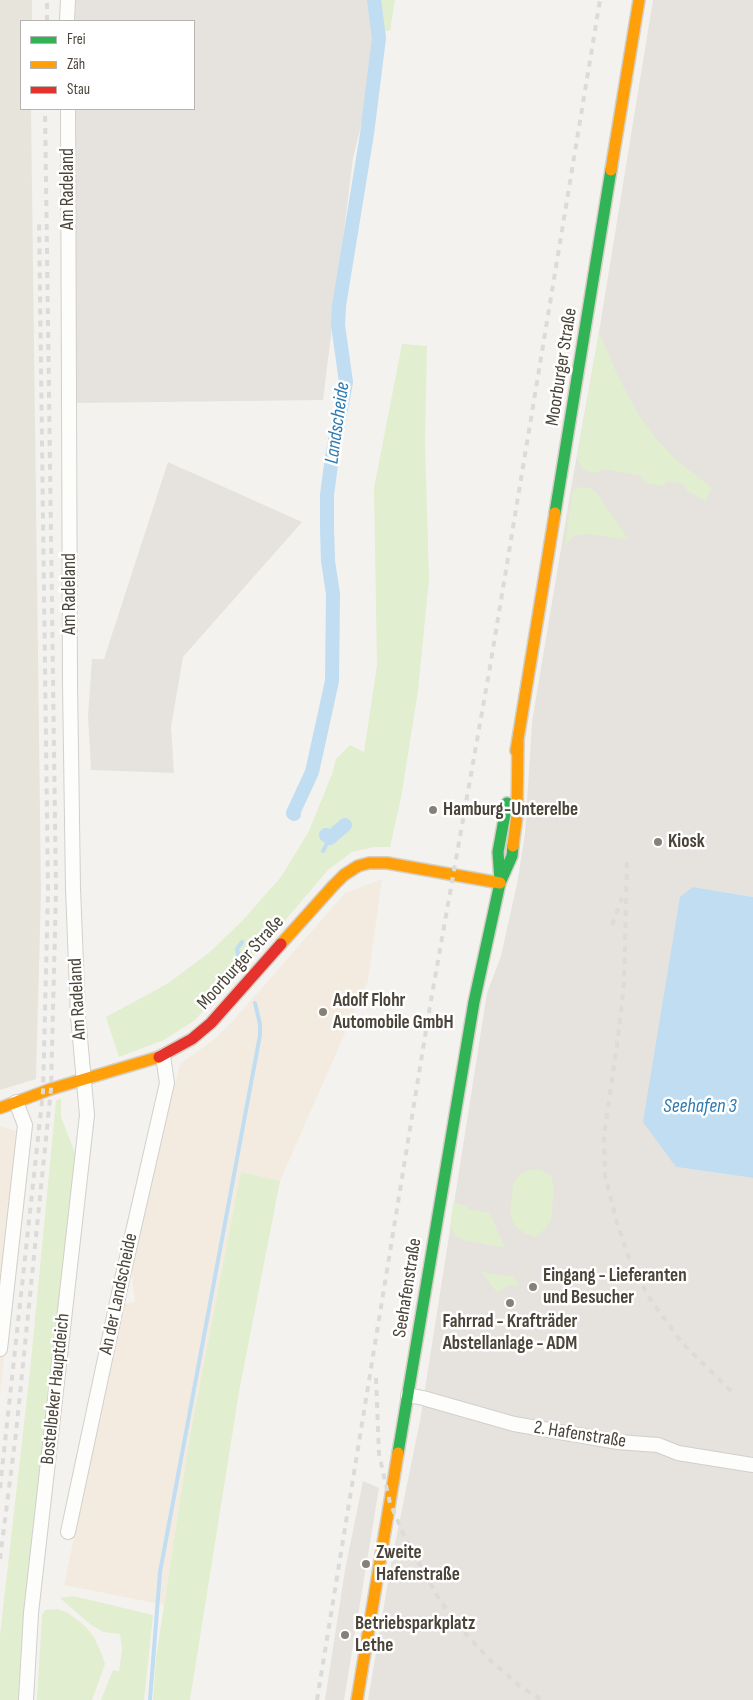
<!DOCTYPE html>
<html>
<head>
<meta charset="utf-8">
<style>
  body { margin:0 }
  #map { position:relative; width:753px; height:1700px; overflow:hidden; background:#f4f2ee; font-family:"Sofia Sans Condensed",sans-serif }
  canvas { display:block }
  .legend { position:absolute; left:20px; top:20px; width:175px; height:90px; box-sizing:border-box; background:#fff; border:1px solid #b7b4b0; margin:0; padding:6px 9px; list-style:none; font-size:15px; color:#4b4439 }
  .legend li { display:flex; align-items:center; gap:10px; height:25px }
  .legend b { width:25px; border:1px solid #b7b4b0 }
</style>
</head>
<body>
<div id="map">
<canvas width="753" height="1700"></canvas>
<ul class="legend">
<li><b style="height:6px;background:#30b455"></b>Frei</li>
<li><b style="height:6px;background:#ff9f0a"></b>Zäh</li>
<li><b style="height:6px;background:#e5322d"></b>Stau</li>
</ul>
</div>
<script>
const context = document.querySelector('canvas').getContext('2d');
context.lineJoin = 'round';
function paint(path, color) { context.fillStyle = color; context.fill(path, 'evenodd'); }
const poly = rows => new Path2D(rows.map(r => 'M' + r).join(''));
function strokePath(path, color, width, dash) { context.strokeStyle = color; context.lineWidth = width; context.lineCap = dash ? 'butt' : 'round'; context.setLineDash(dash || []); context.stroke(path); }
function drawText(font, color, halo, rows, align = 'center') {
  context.font = font + ' "Sofia Sans Condensed",sans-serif'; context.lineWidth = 5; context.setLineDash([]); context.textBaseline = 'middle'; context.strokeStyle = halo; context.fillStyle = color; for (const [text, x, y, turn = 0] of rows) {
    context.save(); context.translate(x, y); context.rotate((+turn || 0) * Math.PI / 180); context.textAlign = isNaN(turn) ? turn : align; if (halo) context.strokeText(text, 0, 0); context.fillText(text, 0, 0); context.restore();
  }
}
paint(poly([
  [0,0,32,0,32,21,21,21,21,109,31,109,41,891,36,1079,0,1090]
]), '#e7e4dc');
paint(poly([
  [382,879,368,981,280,1181,241,1173,190,1435,164,1605,64,1585,123,1304,135,1302,131,1267,180,1064,212,1041,231,1023,345,893],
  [0,1126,30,1136,0,1394]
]), '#f3ebdf');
paint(poly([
  [76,0,377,0,384,31,353,158,323,400,75,403,75,109,194,109,194,21,75,21],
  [653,0,753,0,753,897,693,887,676,1167,753,1178,753,1700,368,1700,392,1558,420,1421,487,993,501,956,517,884,525,834,532,722,573,477,599,332]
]), '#e6e2de');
paint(poly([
  [377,0,395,0,390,31,384,31],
  [599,332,618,376,637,412,655,437,673,457,712,488,705,501,686,490,684,484,668,481,662,486,645,483,641,476,605,469,595,473,586,471,581,467,577,458],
  [402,344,427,346,425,441,429,579,418,691,401,798,390,847,374,847,352,852,328,870,276,931,195,1020,164,1040,119,1057,106,1017,167,984,210,952,243,920,281,877,309,831,332,774,336,759,350,745,364,752,377,665,374,488],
  [581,487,589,488,596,492,629,540,587,534,574,536,565,545,572,492,574,489],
  [61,1098,61,1117,76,1155,21,1700,0,1700,0,1635,30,1371,56,1101],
  [531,1169,542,1170,551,1176,554,1187,551,1221,545,1229,536,1237,524,1233,514,1225,510,1212,513,1183,519,1175],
  [241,1172,280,1181,239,1392,190,1700,153,1700,156,1658,190,1435],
  [453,1203,467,1206,467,1209,490,1213,505,1248,463,1240,456,1236,450,1227],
  [482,1272,514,1277,519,1285,509,1285,497,1293],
  [73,1596,153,1615,144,1700,101,1700,113,1670,119,1671,122,1650,120,1634,103,1632,90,1624,60,1598],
  [58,1609,68,1613,85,1626,94,1637,102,1655,105,1664,92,1700,37,1700,42,1615,45,1610]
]), '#e1eecf');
paint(poly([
  [168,462,302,522,183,657,171,727,174,773,91,770,88,716,92,659,104,659],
  [468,1121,485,1124,479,1161,462,1158],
  [459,1177,476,1180,472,1202,455,1199],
  [363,1481,379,1488,344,1700,325,1700,345,1570]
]), '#e6e3df');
paint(poly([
  [693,887,753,897,753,1178,676,1167,643,1122,680,897]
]), '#c0ddf1');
strokePath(poly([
  [323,851,330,838],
  [240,964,237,949,242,942],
  [150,1700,160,1572,260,1035,260,1024,255,1003]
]), '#c0ddf1', 4);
strokePath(poly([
  [294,814,293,813,312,772,332,681,333,594,328,561,327,528,327,495,332,457,346,382,338,325,339,306,367,134,379,38,374,0],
  [326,835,330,838,345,825]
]), '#c0ddf1', 14);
const street = poly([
  [67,21,68,0],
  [0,1349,25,1125,16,1102],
  [408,1395,423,1398,514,1424,618,1442,658,1445,678,1453,753,1465],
  [68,1532,121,1284,167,1083,163,1056],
  [26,1700,31,1613,87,1115,78,1016,73,888,70,683,68,109]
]);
const fast = poly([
  [555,513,611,170],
  [500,880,498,852,507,803],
  [398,1453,474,1002,500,883,512,856,513,846]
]);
const slow = poly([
  [611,170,639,0],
  [516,751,555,513],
  [513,846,517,815,518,739],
  [281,944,333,886,344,875,358,866,369,863,387,863,500,883],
  [0,1108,51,1089,159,1057],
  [357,1700,398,1453]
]);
const jam = poly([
  [159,1057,192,1039,211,1023,281,944]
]);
strokePath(street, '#d2d0cb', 16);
strokePath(fast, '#d3cfc5', 14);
strokePath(slow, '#d3cfc5', 14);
strokePath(jam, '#d3cfc5', 14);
strokePath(street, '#fdfdfc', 14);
strokePath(fast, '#30b455', 11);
strokePath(slow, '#ff9f0a', 11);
strokePath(jam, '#e5322d', 11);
strokePath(poly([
  [47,21,47,0],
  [627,862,624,984,617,1045,604,1135,605,1176,618,1226,629,1258,648,1296,682,1343,731,1391],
  [612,925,622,898],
  [376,1378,379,1454,390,1503,406,1540,439,1599,463,1631,489,1659,521,1687,542,1700],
  [0,1488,43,1092,48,890,39,219],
  [0,1559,16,1433,51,1089,56,891,45,109],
  [317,1700,430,1006,490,667,600,0]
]), '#dbdbda', 4, [6, 6]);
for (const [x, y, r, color] of [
  [433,810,5,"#868178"],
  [658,842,5,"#868178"],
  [323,1012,5,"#868178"],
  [533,1287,5,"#868178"],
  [510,1303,5,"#868178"],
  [366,1564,5,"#868178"],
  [345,1635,5,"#868178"]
]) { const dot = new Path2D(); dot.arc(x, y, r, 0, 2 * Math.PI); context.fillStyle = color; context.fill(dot); strokePath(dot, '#fff', 2); }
drawText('19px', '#4b4439', '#fff', [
  ["Am Radeland",68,189,-90],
  ["Moorburger Straße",562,367,-81],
  ["Am Radeland",70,594,-90],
  ["Moorburger Straße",241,963,-48],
  ["Am Radeland",78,999,-93],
  ["Seehafenstraße",408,1288,-81],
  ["An der Landscheide",119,1294,-78],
  ["Bostelbeker Hauptdeich",56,1389,-84],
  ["2. Hafenstraße",580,1435,9]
]);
drawText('bold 19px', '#4b4439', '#fff', [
  ["Hamburg-Unterelbe",443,810],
  ["Kiosk",668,842],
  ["Adolf Flohr",333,1001],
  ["Automobile GmbH",333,1023],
  ["Eingang - Lieferanten",543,1276],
  ["und Besucher",543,1298],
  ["Fahrrad - Krafträder",510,1322,"center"],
  ["Abstellanlage - ADM",510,1344,"center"],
  ["Zweite",376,1553],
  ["Hafenstraße",376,1575],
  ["Betriebsparkplatz",355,1624],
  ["Lethe",355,1646]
], 'left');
drawText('italic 20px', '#2e7ab2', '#fff', [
  ["Landscheide",338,423,-82],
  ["Seehafen 3",700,1107]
]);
</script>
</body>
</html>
